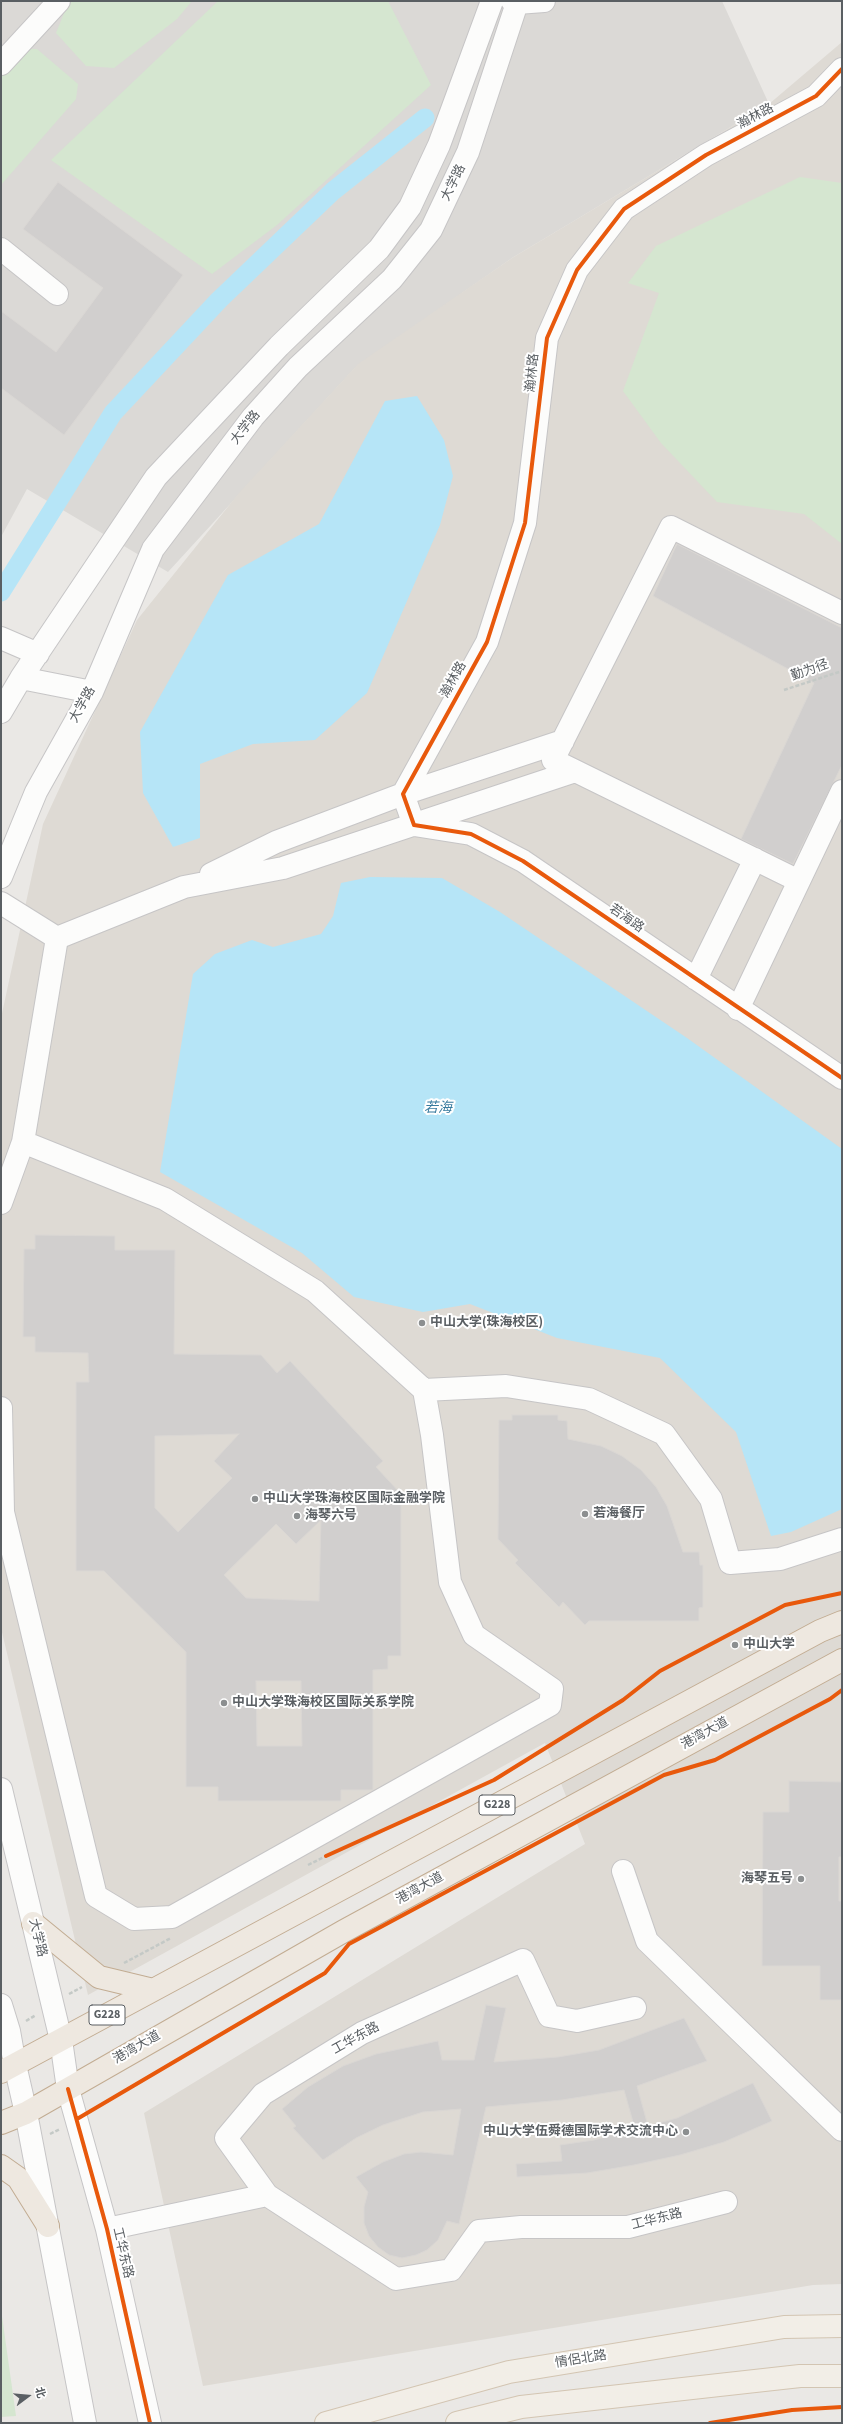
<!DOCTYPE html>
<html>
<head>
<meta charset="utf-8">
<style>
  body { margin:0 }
  #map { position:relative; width:843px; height:2424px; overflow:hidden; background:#eae8e5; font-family:"Source Sans 3","Noto Sans SC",sans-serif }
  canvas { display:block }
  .frame { position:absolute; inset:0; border:2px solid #5a5f63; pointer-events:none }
  .north { position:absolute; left:8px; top:2376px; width:40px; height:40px; -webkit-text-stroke:3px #fff; paint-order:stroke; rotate:74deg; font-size:11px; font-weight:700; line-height:16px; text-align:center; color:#5a5f63 }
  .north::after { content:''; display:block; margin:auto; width:14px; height:18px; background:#5a5f63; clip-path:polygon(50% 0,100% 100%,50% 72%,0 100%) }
</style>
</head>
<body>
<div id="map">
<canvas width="843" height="2424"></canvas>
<div class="frame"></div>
<div class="north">北</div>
</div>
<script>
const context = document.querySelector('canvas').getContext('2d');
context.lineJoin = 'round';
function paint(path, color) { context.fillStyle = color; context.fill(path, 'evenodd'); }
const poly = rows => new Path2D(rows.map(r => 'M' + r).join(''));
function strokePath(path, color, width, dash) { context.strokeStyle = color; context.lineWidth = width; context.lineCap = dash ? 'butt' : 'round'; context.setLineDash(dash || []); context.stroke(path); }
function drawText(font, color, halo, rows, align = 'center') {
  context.font = font + ' "Source Sans 3","Noto Sans SC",sans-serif'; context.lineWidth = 4; context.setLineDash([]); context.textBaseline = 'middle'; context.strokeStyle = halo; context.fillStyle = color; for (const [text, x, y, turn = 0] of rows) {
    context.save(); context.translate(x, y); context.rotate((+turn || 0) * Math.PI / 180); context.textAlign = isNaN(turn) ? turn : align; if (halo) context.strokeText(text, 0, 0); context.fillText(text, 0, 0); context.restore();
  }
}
paint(poly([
  [1,1,722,1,769,104,512,258,354,369,168,572,27,489,1,537]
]), '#dbd9d6');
paint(poly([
  [842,42,842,2284,813,2285,203,2386,144,2113,585,1844,545,1743,88,1995,1,1628,1,1018,43,824,137,620,239,493,358,364,512,258,769,104]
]), '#dedad4');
paint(poly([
  [69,1,192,1,177,19,114,68,86,66,56,33],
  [218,1,388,1,431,85,277,225,212,274,51,160],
  [21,49,37,49,78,84,76,99,1,185,1,71],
  [800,177,842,183,842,544,804,514,717,502,661,443,623,391,659,293,628,283,656,246],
  [1,2309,16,2416,1,2417]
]), '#d5e6d0');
paint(poly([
  [417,396,444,440,453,476,440,525,367,693,315,740,253,744,200,764,200,838,173,847,143,793,140,732,228,575,319,524,385,401],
  [370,877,442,878,500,912,687,1038,842,1149,842,1509,791,1532,771,1536,736,1432,660,1358,557,1338,470,1304,423,1312,354,1297,302,1253,160,1172,193,974,215,954,252,940,273,947,321,934,333,916,341,883]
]), '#b6e5f7');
strokePath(poly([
  [1,592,113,413,219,300,333,191,425,118]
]), '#b6e5f7', 19);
const building = poly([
  [58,182,183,275,64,435,1,388,1,311,56,352,103,288,23,229,58,182],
  [677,544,842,628,842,765,793,864,741,839,814,683,653,596,677,544],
  [35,1235,115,1236,115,1250,175,1250,174,1354,261,1355,277,1373,290,1361,383,1461,376,1467,401,1494,401,1656,388,1656,388,1669,373,1670,373,1790,341,1790,341,1801,218,1801,218,1787,186,1787,186,1652,104,1571,76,1571,76,1382,89,1382,88,1353,35,1352,35,1337,23,1337,24,1249,35,1249,35,1235],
  [239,1434,214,1461,232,1478,178,1532,155,1508,155,1436,239,1434],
  [321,1520,319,1601,246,1598,224,1575,276,1524,296,1544,321,1520],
  [256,1681,301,1681,302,1746,257,1746,256,1681],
  [512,1415,558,1415,558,1420,567,1421,568,1439,601,1446,622,1456,641,1470,656,1487,667,1506,683,1552,699,1552,700,1565,703,1565,703,1607,699,1608,699,1621,589,1621,585,1625,563,1602,559,1607,515,1563,518,1560,498,1539,499,1420,512,1420,512,1415],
  [789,1781,842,1782,842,1857,839,1857,839,1901,842,1901,842,2000,820,2000,820,1966,762,1966,763,1812,789,1812,789,1781],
  [486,2005,506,2008,494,2062,558,2057,599,2050,684,2018,707,2061,637,2086,648,2126,677,2118,753,2083,772,2121,724,2142,680,2155,634,2165,587,2173,517,2177,516,2164,562,2161,560,2145,594,2140,635,2129,624,2090,562,2100,486,2107,459,2224,447,2221,438,2240,427,2250,416,2255,402,2258,389,2255,378,2247,369,2236,364,2223,364,2207,368,2192,356,2177,383,2162,404,2154,421,2152,453,2155,461,2109,423,2112,383,2125,356,2138,323,2160,293,2128,296,2126,282,2109,308,2087,343,2066,376,2054,438,2041,442,2060,474,2060,486,2005]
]);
paint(building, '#d1cfce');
strokePath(building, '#dad7d4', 1);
const minor = poly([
  [512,1,517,3,544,1],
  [1,64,59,1],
  [842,69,816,96,706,155,624,209,577,270,547,338,525,523,487,642,403,794,414,825,471,834,523,861,842,1078],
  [1,249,57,294],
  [1,638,38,654],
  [21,678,92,692],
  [1,712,21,678,156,477,279,346,379,249,410,207,439,145,492,1],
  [211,874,276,842,403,794,563,741],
  [1,877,36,792,92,692,153,549,253,417,298,367,392,279,431,230,468,152,517,3],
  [799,881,553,760,671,527,842,613],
  [1,903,57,938,184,887,283,868,575,771],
  [696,979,755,859],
  [738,1009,842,791],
  [1,1203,23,1142,57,938],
  [424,1390,506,1386,589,1399,664,1434,711,1499,730,1563,780,1559,842,1539],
  [1,1408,3,1512,96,1896,134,1919,172,1917,550,1705,552,1689,474,1635,450,1582,432,1435,424,1390,315,1291,165,1199,23,1142],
  [1,1789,61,2040,68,2089,107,2229,150,2423],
  [623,1871,647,1941,842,2130],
  [1,2005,9,2031,15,2065,26,2113,85,2423],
  [635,2008,577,2021,549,2016,523,1960,362,2033,263,2094,226,2138,267,2195,396,2279,451,2270,479,2231,521,2227,628,2227,726,2202],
  [107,2229,267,2195]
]);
const major = poly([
  [326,2423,509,2372,784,2327,842,2326],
  [457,2423,521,2407,800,2376,842,2376]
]);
const highway = poly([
  [33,1923,99,1977,153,1990],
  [1,2072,820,1631,842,1622],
  [1,2123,26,2113,344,1931,842,1660],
  [1,2166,18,2178,48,2226]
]);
strokePath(minor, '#c6c5c6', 24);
strokePath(major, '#d3c5b2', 24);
strokePath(highway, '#c2ac92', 24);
strokePath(poly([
  [784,690,842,671],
  [308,1865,326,1856],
  [124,1963,171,1938],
  [69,1994,82,1987],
  [26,2021,36,2015],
  [94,2109,325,1973],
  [50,2134,60,2129]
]), '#c4c9c6', 2.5, [4, 2]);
strokePath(minor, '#fcfcfb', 22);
strokePath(major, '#f2eee7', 22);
strokePath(highway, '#eee8e0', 22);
strokePath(poly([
  [842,69,816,96,706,155,624,209,577,270,547,338,525,523,487,642,403,794,414,825,471,834,523,861,842,1078],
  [326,1856,494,1780,623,1700,660,1671,785,1605,842,1593],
  [68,2089,107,2229,150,2423],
  [77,2119,325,1973,349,1944,664,1775,715,1760,830,1699,842,1690],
  [710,2423,792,2410,842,2407]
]), '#e8590c', 4);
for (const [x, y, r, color] of [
  [422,1323,4,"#8c8f90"],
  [255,1499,4,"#8c8f90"],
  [585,1514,4,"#8c8f90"],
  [297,1516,4,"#8c8f90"],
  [735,1645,4,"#8c8f90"],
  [224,1703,4,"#8c8f90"],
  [801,1879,4,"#8c8f90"],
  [686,2132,4,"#8c8f90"]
]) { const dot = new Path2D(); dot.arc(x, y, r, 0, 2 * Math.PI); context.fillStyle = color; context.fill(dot); strokePath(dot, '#fff', 1.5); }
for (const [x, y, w] of [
  [497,1805,36],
  [107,2015,36]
]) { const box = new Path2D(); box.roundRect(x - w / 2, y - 10, w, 20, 3); context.fillStyle = '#fff'; context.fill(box); strokePath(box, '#5a5f63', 1); }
drawText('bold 12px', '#5a5f63', null, [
  ["G228",497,1805],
  ["G228",107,2015]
]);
drawText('13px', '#5a5f63', '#fff', [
  ["瀚林路",756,117,-28],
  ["大学路",454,183,-64],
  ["瀚林路",533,373,-84],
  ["大学路",246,428,-52],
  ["勤为径",810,671,-19],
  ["瀚林路",454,680,-61],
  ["大学路",83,705,-61],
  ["若海路",626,919,35],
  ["港湾大道",705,1734,-29],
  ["港湾大道",420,1889,-29],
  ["大学路",37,1938,76],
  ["工华东路",356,2039,-29],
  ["港湾大道",137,2048,-30],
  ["工华东路",657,2220,-14],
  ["工华东路",122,2253,77],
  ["情侶北路",581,2360,-9]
]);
drawText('bold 13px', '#5a5f63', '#fff', [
  ["中山大学(珠海校区)",430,1323],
  ["中山大学珠海校区国际金融学院",263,1499],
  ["若海餐厅",593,1514],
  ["海琴六号",305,1516],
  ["中山大学",743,1645],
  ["中山大学珠海校区国际关系学院",232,1703],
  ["海琴五号",793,1879,"right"],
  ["中山大学伍舜德国际学术交流中心",678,2132,"right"]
], 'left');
drawText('italic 14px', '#387b9f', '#fff', [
  ["若海",438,1109]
]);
</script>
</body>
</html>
